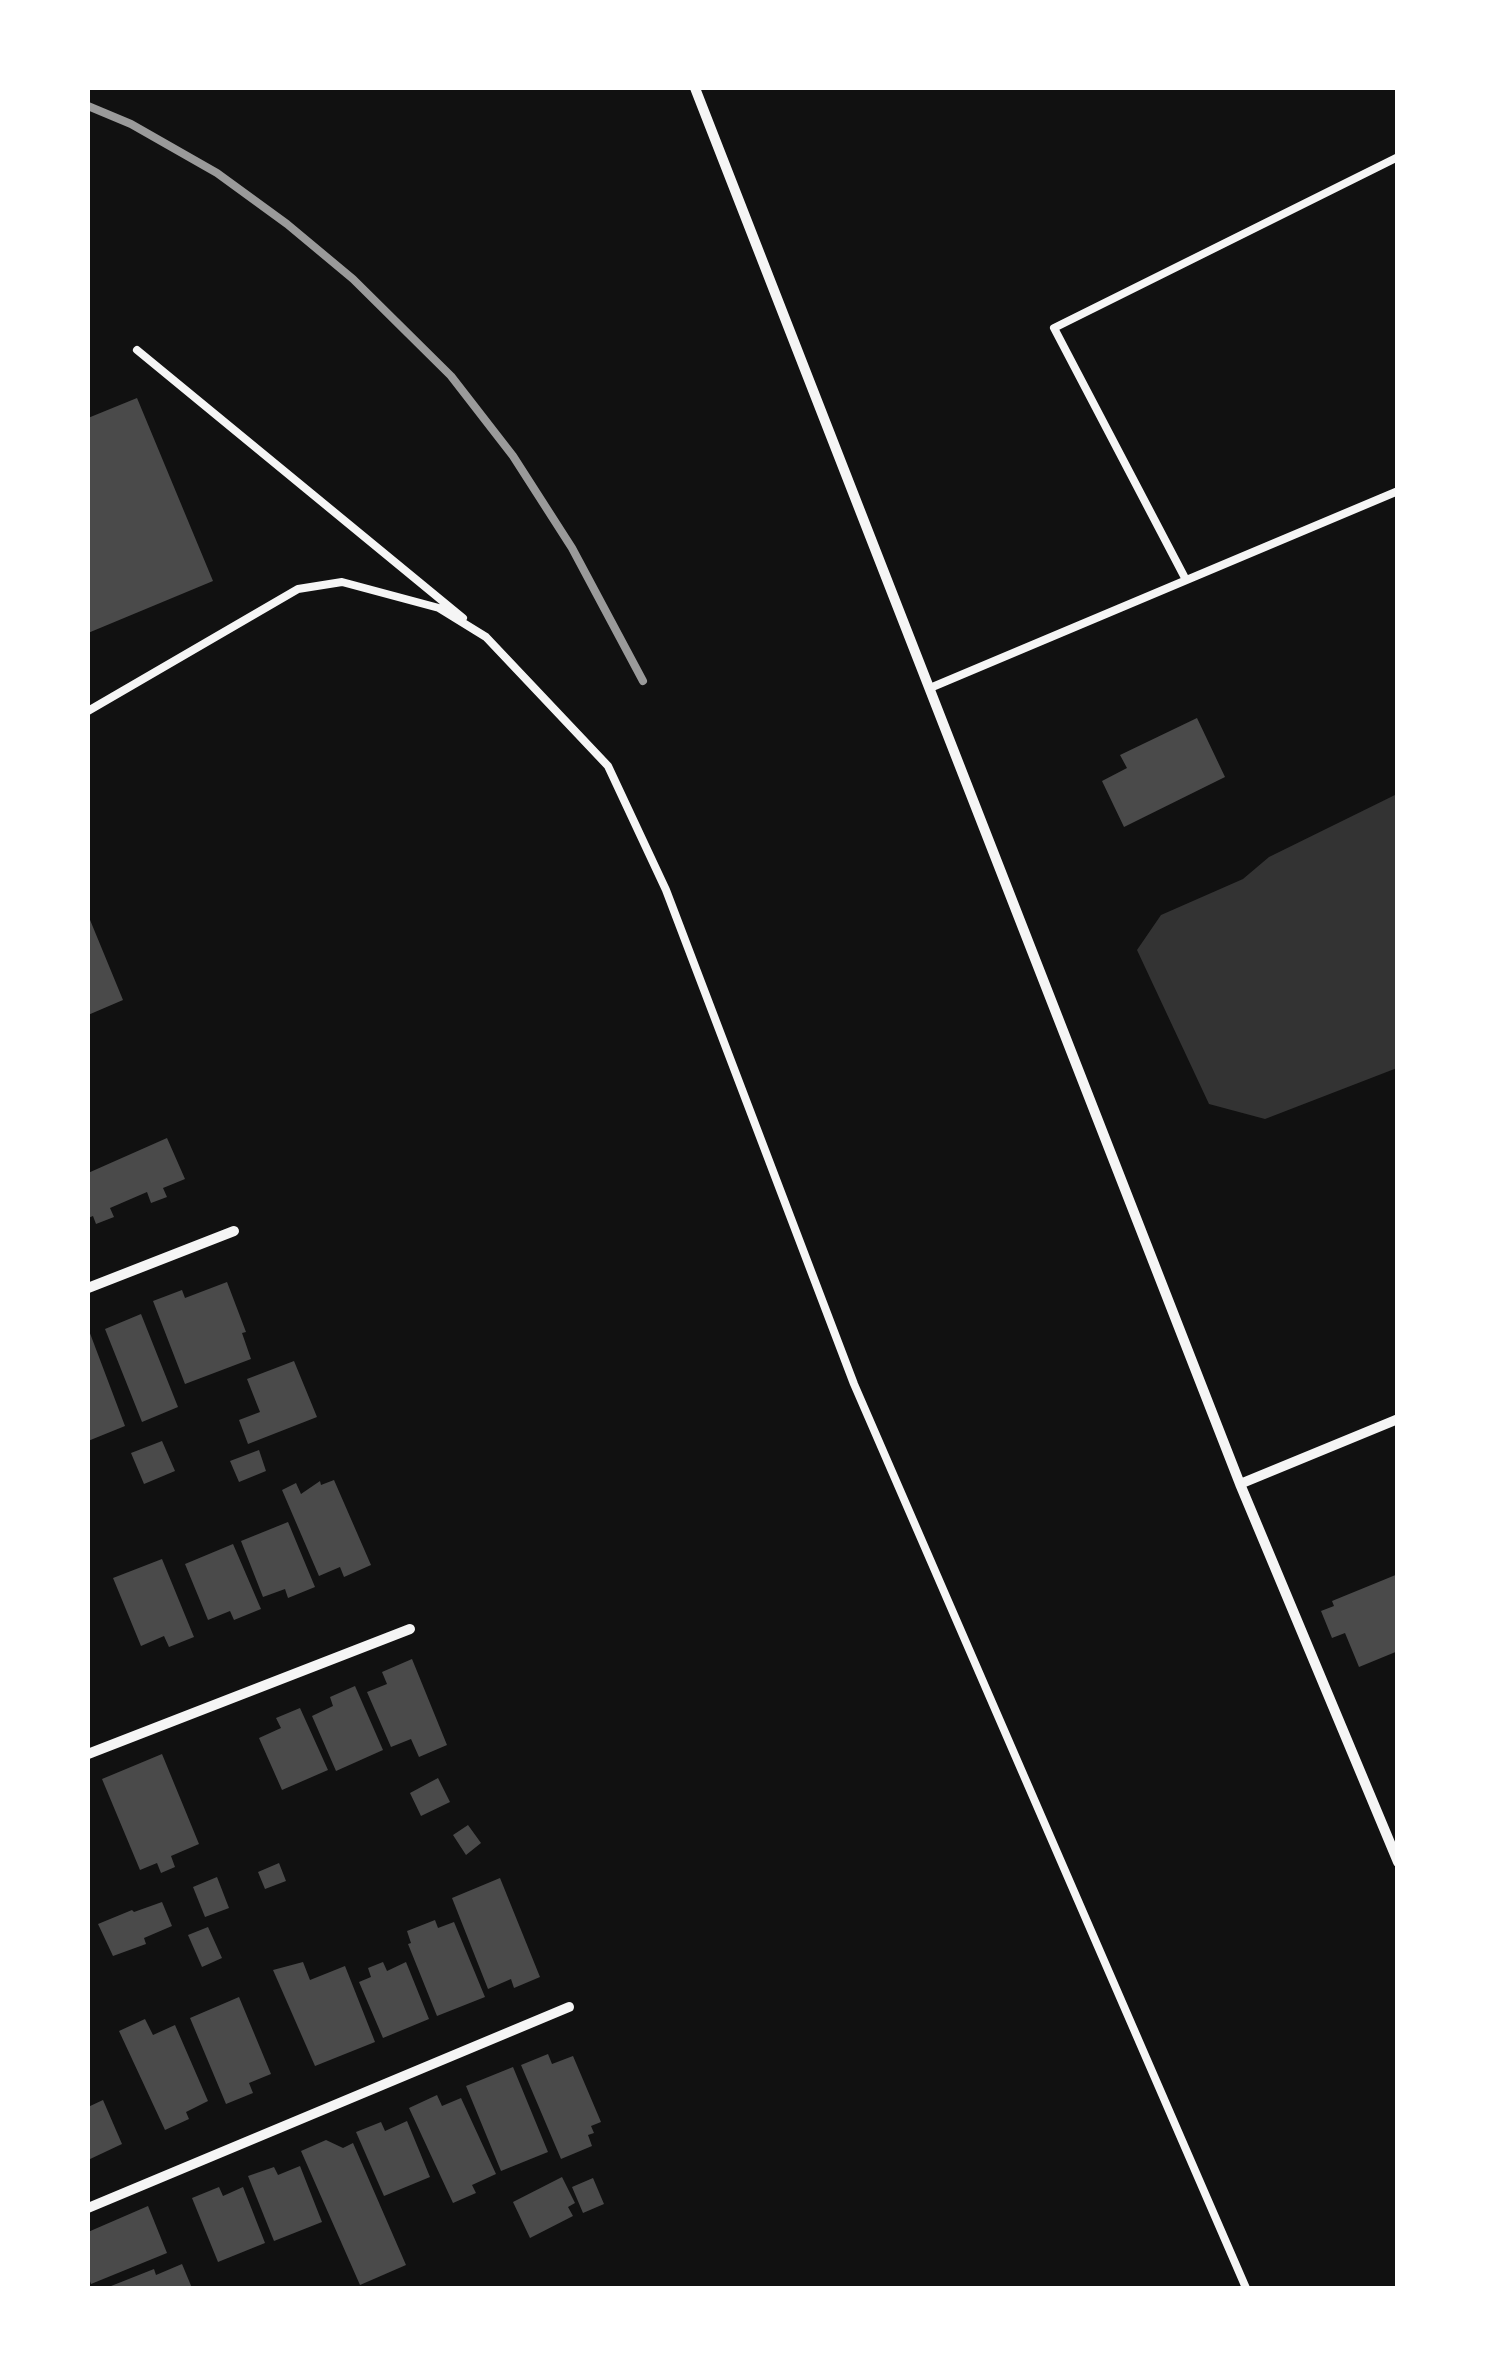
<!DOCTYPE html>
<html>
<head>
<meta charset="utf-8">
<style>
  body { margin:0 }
  #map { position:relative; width:1485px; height:2376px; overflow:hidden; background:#111; font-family:"DejaVu Sans",sans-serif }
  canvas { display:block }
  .frame { position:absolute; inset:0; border:90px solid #fff; pointer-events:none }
</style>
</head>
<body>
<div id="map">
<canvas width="1485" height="2376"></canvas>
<div class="frame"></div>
</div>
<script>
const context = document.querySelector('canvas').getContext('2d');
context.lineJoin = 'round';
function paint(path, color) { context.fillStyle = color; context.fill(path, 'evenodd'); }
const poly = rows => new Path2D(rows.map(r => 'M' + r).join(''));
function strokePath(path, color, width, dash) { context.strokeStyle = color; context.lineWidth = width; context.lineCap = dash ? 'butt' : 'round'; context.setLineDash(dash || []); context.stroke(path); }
paint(poly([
  [1397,794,1397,1068,1265,1119,1209,1104,1137,950,1161,915,1243,879,1269,857]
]), '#333');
paint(poly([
  [137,398,213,581,88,633,88,418],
  [1197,718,1225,777,1124,827,1102,781,1127,768,1120,755],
  [88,915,123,1000,88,1015],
  [167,1138,185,1179,163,1188,167,1197,151,1203,147,1192,110,1208,114,1217,96,1224,93,1216,88,1218,88,1173],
  [227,1282,246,1332,242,1333,251,1359,185,1384,153,1301,182,1290,185,1298],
  [141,1314,178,1407,142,1422,105,1329],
  [88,1328,125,1426,88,1441],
  [294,1361,317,1417,248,1444,239,1420,260,1412,247,1379],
  [162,1441,175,1471,144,1484,131,1453],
  [259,1450,266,1471,239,1482,230,1461],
  [334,1480,371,1565,344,1577,340,1567,319,1576,282,1490,296,1483,301,1494,320,1481,321,1485],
  [288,1522,315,1587,288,1598,285,1589,263,1597,241,1541],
  [233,1544,261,1609,234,1620,230,1611,208,1620,185,1564],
  [162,1559,194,1637,169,1647,164,1636,141,1646,113,1578],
  [1398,1574,1398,1651,1359,1667,1345,1633,1332,1638,1321,1611,1334,1606,1332,1601],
  [412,1659,447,1745,419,1757,411,1739,391,1747,367,1692,387,1684,382,1672],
  [355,1686,383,1750,336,1771,312,1716,333,1706,330,1697],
  [300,1708,328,1770,282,1790,259,1738,281,1728,276,1718],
  [162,1754,199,1844,171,1856,175,1867,161,1873,157,1863,140,1870,102,1779],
  [438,1778,450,1802,421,1816,410,1793],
  [468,1825,481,1843,466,1855,453,1835],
  [279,1863,286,1881,265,1889,258,1872],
  [217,1877,229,1908,205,1917,193,1887],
  [500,1878,540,1977,514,1988,511,1979,488,1989,452,1898],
  [162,1902,172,1926,144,1938,146,1944,113,1956,98,1924,132,1910,134,1912],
  [435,1920,438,1928,454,1922,485,1997,437,2016,408,1944,411,1943,407,1931],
  [208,1927,222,1958,202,1967,188,1935],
  [303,1962,310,1980,345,1966,375,2042,315,2066,273,1970],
  [383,1962,387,1971,406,1962,429,2019,383,2038,359,1982,371,1977,368,1968],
  [239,1997,271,2074,249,2083,253,2093,226,2104,190,2018],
  [145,2019,153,2035,175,2025,208,2101,186,2112,189,2119,165,2130,119,2031],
  [548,2054,552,2064,573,2056,601,2122,591,2126,594,2133,588,2135,592,2146,561,2159,521,2065],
  [513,2067,548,2152,501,2171,466,2086],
  [437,2095,442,2106,461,2098,496,2174,472,2185,476,2193,453,2203,409,2108],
  [103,2100,122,2144,88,2160,88,2107],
  [407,2121,430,2177,384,2196,356,2132,381,2122,385,2131],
  [326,2140,343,2148,353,2143,406,2265,360,2285,301,2151],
  [300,2166,322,2222,274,2241,248,2176,274,2167,278,2175],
  [562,2177,575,2203,568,2207,573,2216,530,2238,513,2202],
  [593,2178,604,2204,583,2213,572,2187],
  [219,2187,223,2196,243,2187,265,2243,218,2262,192,2198],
  [148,2206,167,2253,91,2284,88,2276,88,2232],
  [182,2264,192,2288,106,2288,154,2269,156,2275]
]), '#4a4a4a');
strokePath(poly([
  [137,350,463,618],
  [1185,578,1054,328,1398,157],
  [930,688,1398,491],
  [88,711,298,589,342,582,439,608,486,637,608,766,666,890,854,1384,1246,2288]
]), '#f5f5f5', 8);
strokePath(poly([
  [695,88,1240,1484,1398,1862],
  [88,1288,234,1231],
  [1240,1484,1398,1419],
  [88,1754,410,1629],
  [88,2208,569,2007]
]), '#f5f5f5', 10);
strokePath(poly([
  [88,106,131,124,217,173,287,224,353,279,451,376,513,456,572,548,643,681]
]), '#9a9a9a', 8);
</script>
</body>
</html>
